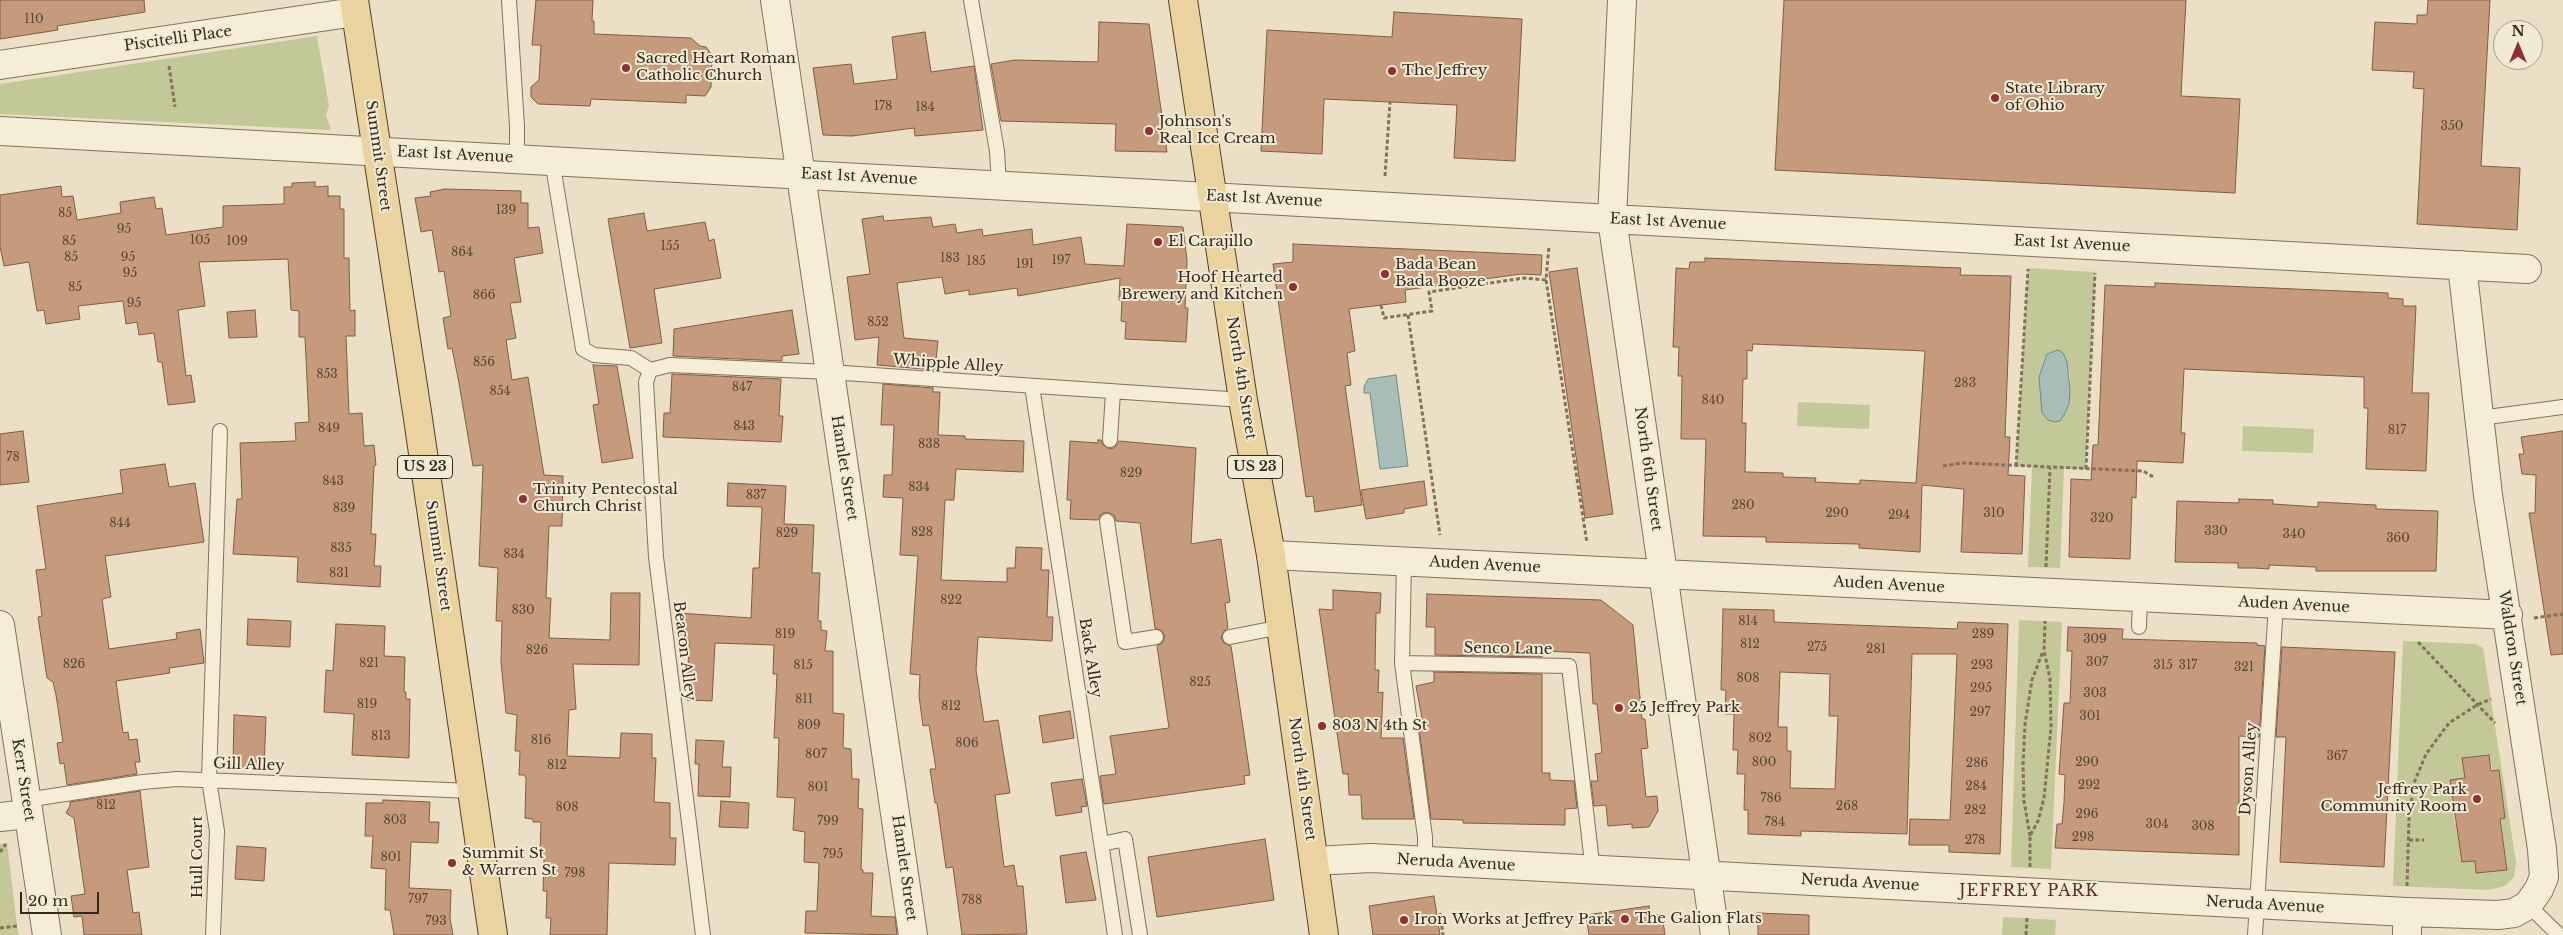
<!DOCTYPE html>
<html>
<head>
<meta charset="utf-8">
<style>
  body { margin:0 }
  #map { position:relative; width:2563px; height:935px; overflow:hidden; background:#ebdfc5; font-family:"Libre Baskerville",serif }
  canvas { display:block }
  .north { position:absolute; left:2493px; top:20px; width:50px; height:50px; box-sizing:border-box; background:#f3ead4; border:1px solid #a79d8c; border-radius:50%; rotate:0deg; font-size:14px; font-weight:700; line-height:20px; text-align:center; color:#352a1f }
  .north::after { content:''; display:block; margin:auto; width:18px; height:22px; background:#8f3132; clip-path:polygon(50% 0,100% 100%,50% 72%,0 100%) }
  .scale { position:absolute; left:20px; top:892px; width:79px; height:22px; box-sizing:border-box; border:2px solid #352a1f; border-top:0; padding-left:6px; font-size:15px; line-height:18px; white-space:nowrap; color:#352a1f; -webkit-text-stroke:4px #f3ead4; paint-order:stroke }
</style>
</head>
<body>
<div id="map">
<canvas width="2563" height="935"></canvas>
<div class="north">N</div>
<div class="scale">20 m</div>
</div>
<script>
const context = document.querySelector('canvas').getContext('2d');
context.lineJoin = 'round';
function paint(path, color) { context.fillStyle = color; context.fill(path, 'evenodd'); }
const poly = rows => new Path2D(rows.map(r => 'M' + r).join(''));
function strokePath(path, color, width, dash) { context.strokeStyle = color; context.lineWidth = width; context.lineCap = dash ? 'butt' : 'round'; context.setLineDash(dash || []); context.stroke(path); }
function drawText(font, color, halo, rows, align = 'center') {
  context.font = font + ' "Libre Baskerville",serif'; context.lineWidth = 4; context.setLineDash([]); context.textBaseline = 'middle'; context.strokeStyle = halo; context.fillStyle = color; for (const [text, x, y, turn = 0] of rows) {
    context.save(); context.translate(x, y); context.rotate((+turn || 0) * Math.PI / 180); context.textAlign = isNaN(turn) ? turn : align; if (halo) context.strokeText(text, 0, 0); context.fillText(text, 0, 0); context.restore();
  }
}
paint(poly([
  [317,36,329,106,326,115,331,130,0,114,0,84],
  [2028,268,2095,272,2086,469,2064,469,2060,568,2028,567,2032,467,2016,466],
  [2058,350,2063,353,2070,375,2069,404,2039,377,2047,354],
  [1798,402,1870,405,1869,429,1797,426],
  [2243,426,2314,429,2313,453,2242,451],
  [2019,620,2062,622,2051,869,2011,867],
  [2403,641,2475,644,2483,648,2516,862,2514,877,2505,886,2489,890,2393,886],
  [2489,755,2505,818,2500,819,2507,869,2477,873,2475,861,2462,862,2460,845,2465,824,2455,825,2450,780,2465,778,2463,758],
  [7,843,17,926,19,935,0,935,0,844],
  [2003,917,2056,920,2055,935,2002,935]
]), '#c3c899');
const water = poly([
  [2058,350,2063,353,2067,362,2070,390,2069,404,2064,415,2060,421,2054,422,2048,420,2042,413,2039,377,2047,354,2058,350],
  [1396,375,1408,466,1380,469,1370,393,1364,393,1364,387,1368,379,1396,375]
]);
paint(water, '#a6beb7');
strokePath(water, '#6e8c84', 1);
const building = poly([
  [0,0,144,0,145,12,57,26,58,30,0,39,0,0],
  [536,0,593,0,592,21,594,21,594,34,691,38,700,46,706,47,712,55,711,87,705,96,686,95,686,103,591,99,590,106,538,104,531,97,531,87,539,80,541,45,532,45,536,0],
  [1784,0,2186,0,2181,96,2240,99,2235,193,1775,170,1784,0],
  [2428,0,2490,0,2481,166,2520,168,2517,230,2417,224,2424,89,2413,88,2414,72,2372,70,2375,22,2417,24,2417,15,2427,15,2428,0],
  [1394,12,1522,19,1515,161,1454,158,1457,105,1324,99,1322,154,1261,151,1267,30,1392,37,1394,12],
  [1099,22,1149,24,1167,152,1115,151,1116,124,1001,121,991,64,1015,60,1098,62,1099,22],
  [925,32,931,72,974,66,983,130,915,136,914,128,852,136,823,135,813,68,851,64,854,84,897,79,892,37,925,32],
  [315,182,315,187,328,186,328,196,340,196,340,209,344,209,344,258,349,258,350,311,355,310,355,336,346,336,349,414,362,413,364,446,374,445,376,465,374,466,371,534,376,534,374,566,381,566,380,587,297,582,298,557,233,554,237,499,242,499,240,443,296,441,295,423,309,422,305,337,299,337,299,311,291,310,288,259,199,262,205,306,178,310,186,376,191,375,195,402,168,405,162,362,158,362,154,333,139,335,137,322,126,324,123,301,78,306,80,319,46,324,44,310,37,311,29,262,4,266,0,246,0,195,61,186,62,197,73,196,77,220,121,213,120,202,154,197,156,209,162,208,166,235,223,227,223,206,284,204,284,187,292,187,292,183,315,182],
  [445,189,521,191,521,203,528,203,528,228,539,227,543,253,514,258,521,302,510,303,516,338,506,340,512,380,528,377,544,475,563,476,562,526,549,526,546,598,551,598,549,638,610,640,611,593,640,593,639,665,573,664,576,709,569,710,567,756,620,758,621,733,652,734,652,758,656,758,654,802,670,803,670,838,676,838,675,865,609,863,607,935,550,935,551,918,546,918,547,891,543,891,544,859,540,858,541,822,533,822,533,819,525,818,526,778,524,775,519,775,520,751,515,751,517,715,506,713,501,662,502,621,496,621,498,568,479,566,483,465,473,466,459,383,452,348,448,349,443,318,451,316,444,271,439,272,432,230,421,232,415,198,431,196,430,192,445,189],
  [644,213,647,231,705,222,709,241,714,239,721,278,654,289,662,343,630,348,608,219,644,213],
  [883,216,884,221,931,217,933,227,955,224,957,233,982,229,983,236,1032,229,1033,245,1081,237,1085,264,1124,266,1127,224,1183,227,1187,260,1185,308,1188,308,1186,342,1125,339,1126,322,1121,321,1122,300,1119,300,1120,278,1018,296,1017,288,969,295,969,290,945,294,942,277,897,283,904,338,938,341,935,370,877,365,879,337,855,340,847,277,870,274,862,219,883,216],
  [1293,244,1542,255,1541,275,1521,274,1405,290,1406,302,1349,309,1355,351,1347,353,1351,385,1345,386,1362,505,1315,512,1313,496,1306,497,1273,264,1293,262,1293,244],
  [1705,258,1961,268,1960,275,2011,276,2005,437,2010,437,2008,475,2025,476,2022,554,1961,552,1964,489,1922,485,1920,552,1859,548,1859,544,1766,542,1766,537,1703,536,1706,439,1681,439,1682,376,1678,376,1679,347,1673,347,1676,268,1689,269,1690,262,1705,262,1705,258],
  [1753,344,1925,351,1916,483,1860,480,1860,484,1815,482,1816,478,1783,477,1783,473,1745,472,1746,423,1742,423,1743,379,1747,379,1747,350,1752,351,1753,344],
  [1577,268,1613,514,1585,518,1549,272,1577,268],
  [2155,283,2388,293,2388,298,2403,299,2403,306,2416,306,2412,393,2429,393,2426,471,2366,469,2368,408,2364,408,2364,377,2184,369,2181,433,2185,433,2183,463,2137,461,2136,498,2132,497,2130,559,2069,557,2071,479,2091,480,2093,445,2098,445,2105,285,2155,287,2155,283],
  [255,310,257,337,229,338,227,312,255,310],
  [792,310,799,354,782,356,782,361,673,356,674,329,792,310],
  [593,365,617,366,633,458,602,463,593,405,599,404,593,365],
  [672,374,781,379,779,416,783,416,781,442,663,437,664,413,670,413,672,374],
  [883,384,933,388,933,392,940,392,938,435,965,436,965,439,1024,441,1023,472,956,469,954,500,945,500,941,580,1007,582,1007,568,1015,568,1016,547,1042,548,1041,570,1049,570,1047,617,1053,617,1052,641,978,637,976,670,984,722,998,720,1010,793,995,795,1004,867,1014,865,1017,886,1023,886,1027,934,962,935,953,867,946,868,937,803,935,803,930,769,936,769,929,725,923,726,919,696,920,675,910,674,918,556,900,555,903,498,883,497,884,475,892,475,894,425,881,425,883,384],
  [23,431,29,482,0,485,0,434,23,431],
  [2563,431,2563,654,2551,655,2529,513,2535,513,2536,475,2522,474,2519,454,2524,454,2521,437,2563,431],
  [1098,440,1101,440,1102,444,1109,449,1114,448,1119,441,1196,448,1191,544,1221,539,1230,602,1225,603,1228,628,1224,631,1221,638,1224,643,1231,646,1250,775,1244,776,1245,784,1104,804,1100,776,1116,774,1110,736,1169,728,1157,646,1162,643,1165,636,1162,631,1155,628,1140,523,1116,521,1114,515,1106,512,1101,514,1098,520,1070,519,1071,500,1067,500,1070,441,1098,443,1098,440],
  [165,464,169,487,195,483,204,542,105,556,111,597,102,599,109,649,177,639,176,633,200,629,204,663,169,668,170,673,116,681,123,733,128,732,129,740,137,739,140,762,135,762,137,774,67,785,64,763,60,764,57,743,63,742,56,695,53,682,47,678,38,617,42,616,36,570,46,569,37,506,123,493,120,470,165,464],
  [1424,481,1427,505,1404,509,1404,513,1366,519,1361,490,1424,481],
  [728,483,786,486,784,524,814,525,812,573,820,573,818,621,821,621,821,630,827,631,825,651,833,651,833,713,844,714,843,746,844,748,851,749,852,779,859,779,858,808,863,809,861,870,863,870,863,873,873,873,871,916,895,917,897,935,805,933,806,911,817,911,819,863,804,862,805,832,793,830,795,798,777,797,779,738,774,738,777,674,773,674,774,645,715,643,712,701,687,700,689,640,678,639,679,613,751,618,753,568,759,568,762,507,727,506,728,483],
  [2239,499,2273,500,2273,504,2318,507,2318,502,2376,505,2376,509,2438,511,2436,571,2316,571,2316,567,2269,565,2269,569,2254,568,2238,568,2238,563,2175,562,2177,501,2239,503,2239,499],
  [1333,590,1381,593,1380,613,1376,613,1375,670,1379,670,1378,693,1383,692,1381,738,1403,738,1414,819,1362,819,1361,795,1349,795,1348,774,1343,774,1319,609,1333,610,1333,590],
  [1427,594,1601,600,1633,625,1642,719,1645,719,1648,748,1641,749,1646,797,1657,796,1658,811,1649,827,1632,828,1632,824,1608,826,1606,805,1594,806,1591,781,1598,781,1595,754,1602,753,1597,704,1593,704,1590,653,1542,651,1542,657,1435,655,1435,627,1426,627,1427,594],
  [1723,609,1774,610,1774,622,1957,629,1958,622,2008,624,2000,854,1949,852,1949,845,1909,845,1910,819,1950,820,1957,654,1912,654,1907,834,1801,831,1801,836,1748,834,1748,810,1744,810,1745,774,1737,774,1738,750,1733,750,1734,714,1725,714,1726,690,1721,690,1723,609],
  [1780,672,1830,674,1829,716,1838,716,1835,789,1790,788,1791,751,1787,751,1787,727,1778,727,1780,672],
  [248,619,291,621,290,647,247,645,248,619],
  [336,624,385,626,384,656,405,657,404,692,406,692,406,699,410,699,409,758,352,755,354,714,324,712,326,670,333,671,336,624],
  [2068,627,2123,629,2122,639,2257,643,2257,645,2265,646,2259,737,2239,736,2239,855,2055,848,2057,824,2062,824,2064,803,2065,775,2059,774,2064,703,2070,703,2072,651,2067,651,2068,627],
  [2282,647,2395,652,2384,867,2280,862,2286,737,2276,737,2282,647],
  [1434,672,1542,674,1542,773,1550,773,1550,780,1574,781,1577,808,1565,809,1565,825,1463,823,1463,820,1431,819,1419,728,1423,723,1416,686,1434,682,1434,672],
  [1070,711,1074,738,1043,743,1039,716,1070,711],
  [234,715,266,717,264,769,233,767,234,715],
  [696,740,724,741,722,767,731,767,730,797,698,796,699,764,695,764,696,740],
  [2489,755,2491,771,2499,770,2505,818,2500,819,2507,870,2476,873,2475,861,2462,862,2450,780,2465,778,2462,758,2489,755],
  [1082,779,1087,806,1081,807,1082,812,1056,816,1051,783,1082,779],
  [140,791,149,867,127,870,133,913,139,912,142,935,84,935,82,916,74,917,71,896,85,894,74,818,66,813,70,806,70,802,140,791],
  [383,800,430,802,429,822,439,822,438,843,411,842,409,888,451,890,450,918,453,935,394,935,390,910,385,910,386,869,371,868,373,836,365,836,366,803,383,803,383,800],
  [721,801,749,803,748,828,719,827,721,801],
  [1265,839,1274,900,1157,917,1148,857,1265,839],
  [237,846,266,848,264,881,235,879,237,846],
  [1086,852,1096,900,1066,903,1060,856,1086,852],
  [1434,896,1440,935,1373,935,1369,906,1434,896],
  [1649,906,1650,916,1662,914,1665,935,1589,935,1586,915,1649,906],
  [1758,913,1809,915,1809,935,1758,935,1758,913]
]);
paint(building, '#c69b7d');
strokePath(building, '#815c44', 1);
const lane = poly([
  [509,0,517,126,517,158],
  [971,0,997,151,999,185],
  [552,160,583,349,594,355,631,358,650,370],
  [650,370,670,365,829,372,1243,400],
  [650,370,646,382,656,557,703,935],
  [1032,386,1115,935],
  [2480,418,2563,407],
  [1110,440,1113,392],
  [1107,521,1125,642,1156,637],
  [1404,561,1402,663,1425,837,1425,861],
  [2139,627,2140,597],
  [1230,637,1281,627],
  [1402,663,1569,666,1593,871],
  [26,800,143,782,177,779,472,791],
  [1102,844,1125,839,1140,935],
  [2528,905,2559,935],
  [213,935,217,831,209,780,220,431],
  [2255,935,2276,605]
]);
const street = poly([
  [775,0,913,935],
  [1622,0,1612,219,1715,935],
  [0,65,355,12],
  [0,131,2527,269],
  [1271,555,2508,615],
  [0,625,47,935],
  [0,817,28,814],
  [1314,861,1371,858,2407,912,2498,915,2514,913,2528,905,2539,889,2544,877,2542,849,2488,495,2462,265],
  [2407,935,2407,912]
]);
const primary = poly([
  [354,0,417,412,493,935],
  [1183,0,1243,400,1271,555,1324,935]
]);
strokePath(lane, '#84715c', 16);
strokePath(street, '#84715c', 30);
strokePath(primary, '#524030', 30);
strokePath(poly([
  [169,66,175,107],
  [1385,176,1390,102],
  [1546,280,1587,543],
  [1381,305,1384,318,1432,311,1429,292,1524,278,1546,280,1549,246],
  [1408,315,1440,535],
  [1943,466,1962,463,2143,471,2155,478],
  [2016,466,2028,269],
  [2086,469,2095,273],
  [2046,567,2050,468],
  [2534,618,2563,614],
  [2418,642,2495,723],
  [2030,836,2024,801,2023,765,2025,724,2032,680,2043,651],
  [2409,840,2424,840],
  [0,852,6,844],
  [2030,867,2030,836,2038,821,2044,798,2051,727,2050,678,2044,651,2045,621],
  [2407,886,2409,818,2414,783,2426,754,2449,723,2477,705,2491,699],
  [1440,913,1443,935],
  [0,928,17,926],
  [2026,935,2027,918]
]), '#84715c', 3, [4, 2.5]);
strokePath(lane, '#f6edd7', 14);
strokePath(street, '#f6edd7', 28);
strokePath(primary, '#ebd39f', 28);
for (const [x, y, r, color] of [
  [626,68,5,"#8f3132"],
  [1392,71,5,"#8f3132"],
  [1995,98,5,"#8f3132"],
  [1149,131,5,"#8f3132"],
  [1158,242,5,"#8f3132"],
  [1385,274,5,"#8f3132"],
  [1293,287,5,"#8f3132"],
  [523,499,5,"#8f3132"],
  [1619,708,5,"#8f3132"],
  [1322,726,5,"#8f3132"],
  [2477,799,5,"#8f3132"],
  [452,863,5,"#8f3132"],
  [1625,919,5,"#8f3132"],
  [1404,920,5,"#8f3132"]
]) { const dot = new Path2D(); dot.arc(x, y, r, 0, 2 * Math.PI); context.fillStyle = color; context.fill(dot); strokePath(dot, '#f3ead4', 2); }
drawText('12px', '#594636', null, [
  ["110",34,20],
  ["178",883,107],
  ["184",925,108],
  ["350",2452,127],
  ["139",506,211],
  ["85",65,214],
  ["95",124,230],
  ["105",200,241],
  ["85",69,242],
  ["109",237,242],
  ["155",670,247],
  ["864",462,253],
  ["85",71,258],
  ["95",128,258],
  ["183",950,259],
  ["197",1061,261],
  ["185",976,262],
  ["191",1025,265],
  ["95",130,274],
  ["85",75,288],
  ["866",484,296],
  ["95",134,304],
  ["852",878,323],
  ["856",484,363],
  ["853",327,375],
  ["283",1965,384],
  ["847",742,388],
  ["854",500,392],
  ["840",1713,401],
  ["843",744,427],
  ["849",329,429],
  ["817",2397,431],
  ["838",929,445],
  ["78",13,458],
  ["829",1131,474],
  ["843",333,482],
  ["834",919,488],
  ["837",756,496],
  ["280",1743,506],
  ["839",344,509],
  ["290",1837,514],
  ["310",1994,514],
  ["294",1899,516],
  ["320",2102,519],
  ["844",120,524],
  ["330",2216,532],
  ["828",922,533],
  ["829",787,534],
  ["340",2294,535],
  ["360",2398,539],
  ["835",341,549],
  ["834",514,555],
  ["831",339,574],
  ["822",951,601],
  ["830",523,611],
  ["814",1748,622],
  ["819",785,635],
  ["289",1983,635],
  ["309",2095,640],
  ["812",1750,645],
  ["275",1817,648],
  ["281",1876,650],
  ["826",537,651],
  ["307",2097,663],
  ["821",369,664],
  ["826",74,665],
  ["815",803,666],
  ["293",1982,666],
  ["315",2163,666],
  ["317",2188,666],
  ["321",2244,668],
  ["808",1748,679],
  ["825",1200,683],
  ["295",1981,689],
  ["303",2095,694],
  ["811",804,700],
  ["819",367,705],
  ["812",951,707],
  ["297",1980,713],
  ["301",2090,717],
  ["809",809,726],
  ["813",381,737],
  ["802",1760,739],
  ["816",541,741],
  ["806",967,744],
  ["807",816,755],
  ["367",2337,757],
  ["800",1764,763],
  ["290",2087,763],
  ["286",1977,764],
  ["812",557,766],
  ["292",2089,786],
  ["284",1976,787],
  ["801",818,788],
  ["786",1771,799],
  ["812",106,806],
  ["268",1847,807],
  ["808",567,808],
  ["282",1975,811],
  ["296",2087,815],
  ["803",395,821],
  ["799",828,822],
  ["784",1775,823],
  ["304",2157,825],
  ["308",2203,827],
  ["298",2083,838],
  ["278",1975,841],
  ["795",833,855],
  ["801",391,858],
  ["798",575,874],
  ["797",418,900],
  ["788",972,901],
  ["793",436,922]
]);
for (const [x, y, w] of [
  [425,467,55],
  [1255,467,55]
]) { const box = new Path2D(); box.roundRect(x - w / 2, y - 11.5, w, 23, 4); context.fillStyle = '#f3ead4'; context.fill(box); strokePath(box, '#352a1f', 1); }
drawText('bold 14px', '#352a1f', null, [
  ["US 23",425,467],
  ["US 23",1255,467]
]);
drawText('15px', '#352a1f', '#f3ead4', [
  ["Piscitelli Place",178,39,-8],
  ["East 1st Avenue",455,155,3],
  ["Summit Street",378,156,82],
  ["East 1st Avenue",859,177,3],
  ["East 1st Avenue",1264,199,3],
  ["East 1st Avenue",1668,222,3],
  ["East 1st Avenue",2072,244,3],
  ["Whipple Alley",948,364,4],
  ["North 4th Street",1241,378,81],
  ["Hamlet Street",844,468,81],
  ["North 6th Street",1648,469,82],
  ["Summit Street",438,556,82],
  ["Auden Avenue",1485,565,3],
  ["Auden Avenue",1889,585,3],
  ["Auden Avenue",2294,605,3],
  ["Waldron Street",2512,648,81],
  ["Senco Lane",1508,649,1],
  ["Beacon Alley",684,651,83],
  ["Back Alley",1090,658,81],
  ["Gill Alley",249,765,2],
  ["Dyson Alley",2249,769,-86],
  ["North 4th Street",1302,779,82],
  ["Kerr Street",23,780,81],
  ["Hull Court",198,857,-90],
  ["Neruda Avenue",1456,863,3],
  ["Hamlet Street",904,868,82],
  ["Neruda Avenue",1860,883,3],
  ["Neruda Avenue",2265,905,3]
]);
drawText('15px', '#352a1f', '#f3ead4', [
  ["Sacred Heart Roman",636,59],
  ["Catholic Church",636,76],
  ["The Jeffrey",1402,71],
  ["State Library",2005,89],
  ["of Ohio",2005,106],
  ["Johnson's",1159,122],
  ["Real Ice Cream",1159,139],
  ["El Carajillo",1168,242],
  ["Bada Bean",1395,265],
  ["Bada Booze",1395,282],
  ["Hoof Hearted",1283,278,"right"],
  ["Brewery and Kitchen",1283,295,"right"],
  ["Trinity Pentecostal",533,490],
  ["Church Christ",533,507],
  ["25 Jeffrey Park",1629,708],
  ["803 N 4th St",1332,726],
  ["Jeffrey Park",2467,790,"right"],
  ["Community Room",2467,807,"right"],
  ["Summit St",462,854],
  ["& Warren St",462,871],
  ["The Galion Flats",1635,919],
  ["Iron Works at Jeffrey Park",1414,920]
], 'left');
context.letterSpacing = '1px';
drawText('16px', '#5f2e22', '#f3ead4', [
  ["JEFFREY PARK",2029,891]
]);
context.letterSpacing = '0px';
</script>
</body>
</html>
